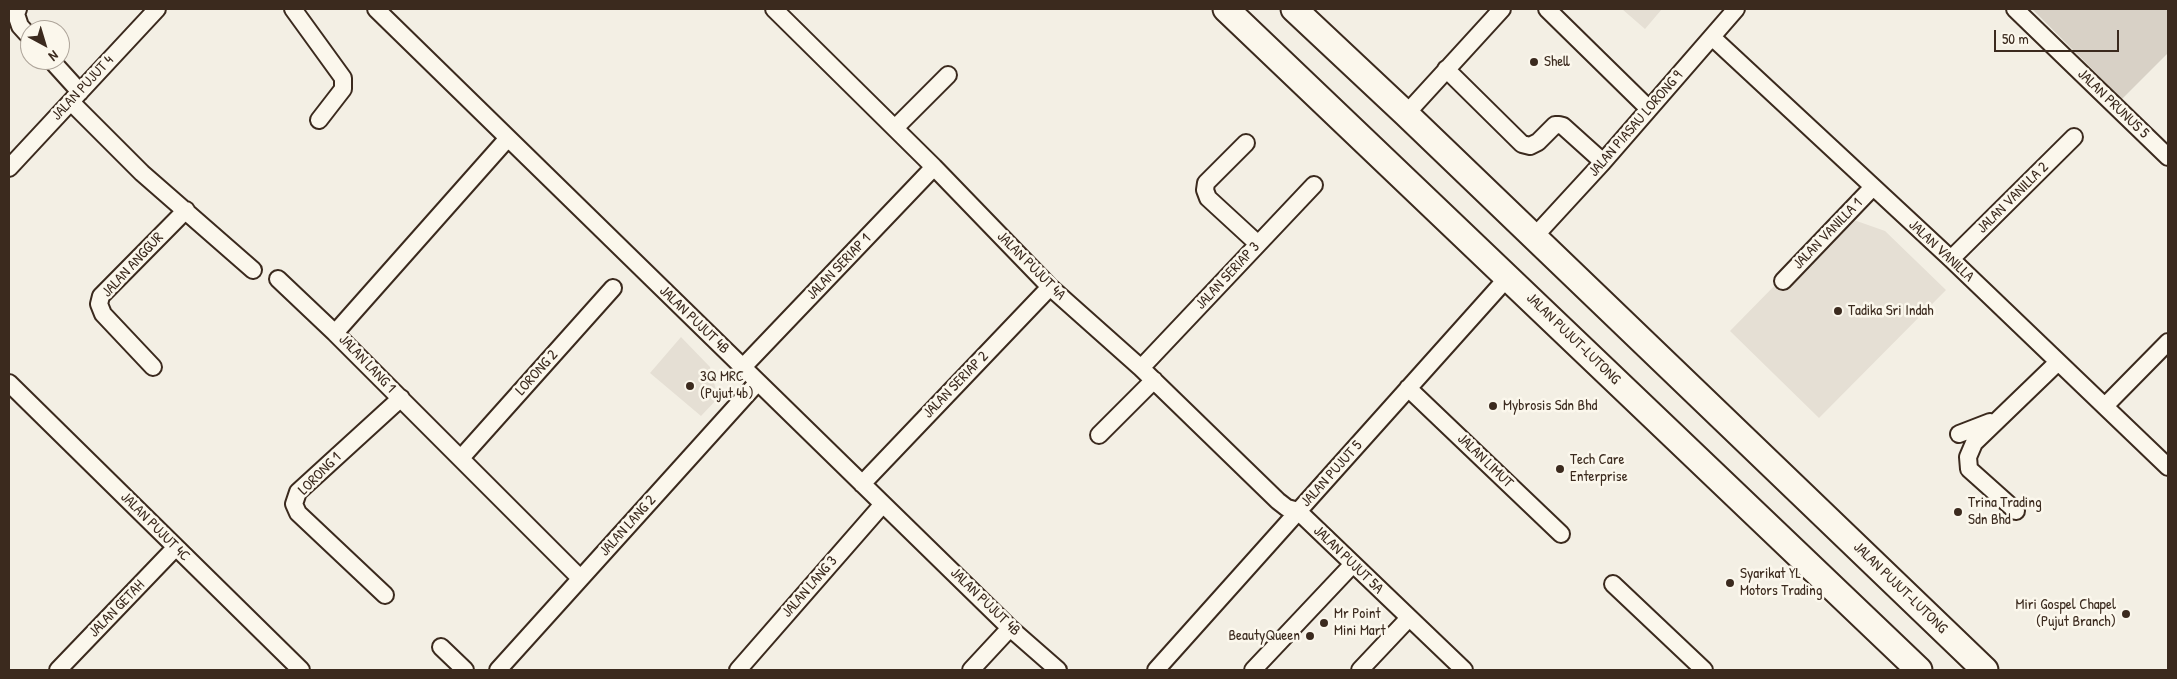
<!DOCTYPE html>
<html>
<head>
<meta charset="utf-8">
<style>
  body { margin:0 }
  #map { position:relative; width:2177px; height:679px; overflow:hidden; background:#f3efe4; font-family:"Patrick Hand",sans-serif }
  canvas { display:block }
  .frame { position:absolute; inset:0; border:10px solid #3b2a1e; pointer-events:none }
  .north { position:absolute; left:20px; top:20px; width:50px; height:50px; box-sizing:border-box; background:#fbf7ec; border:1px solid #aea59a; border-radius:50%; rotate:141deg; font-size:14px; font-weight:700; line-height:20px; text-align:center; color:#3b2a1e }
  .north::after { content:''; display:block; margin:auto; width:18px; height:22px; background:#3b2a1e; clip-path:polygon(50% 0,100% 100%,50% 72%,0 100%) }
  .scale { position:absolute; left:1994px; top:30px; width:125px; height:22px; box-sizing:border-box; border:2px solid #3b2a1e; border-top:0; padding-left:6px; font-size:15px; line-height:18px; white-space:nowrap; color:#3b2a1e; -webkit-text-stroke:4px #fbf7ec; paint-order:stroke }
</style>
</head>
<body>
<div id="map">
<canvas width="2177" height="679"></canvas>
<div class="frame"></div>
<div class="north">N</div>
<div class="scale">50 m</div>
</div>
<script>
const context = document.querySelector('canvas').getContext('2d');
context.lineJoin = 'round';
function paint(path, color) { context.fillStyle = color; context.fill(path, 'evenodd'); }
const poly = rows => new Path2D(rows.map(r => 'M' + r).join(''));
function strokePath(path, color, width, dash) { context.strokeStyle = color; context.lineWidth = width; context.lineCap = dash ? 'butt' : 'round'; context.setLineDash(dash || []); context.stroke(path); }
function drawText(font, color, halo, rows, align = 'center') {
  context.font = font + ' "Patrick Hand",sans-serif'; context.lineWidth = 5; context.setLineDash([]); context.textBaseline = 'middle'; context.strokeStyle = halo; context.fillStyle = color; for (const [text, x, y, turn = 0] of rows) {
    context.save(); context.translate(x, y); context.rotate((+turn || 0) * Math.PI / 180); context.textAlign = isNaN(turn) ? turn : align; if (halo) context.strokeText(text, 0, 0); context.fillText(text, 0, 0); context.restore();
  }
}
paint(poly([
  [1622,9,1662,9,1645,29],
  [1851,219,1885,231,1946,290,1819,418,1730,331,1781,279],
  [681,337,710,367,718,398,701,416,650,373]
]), '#e5dfd4');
paint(poly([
  [2032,9,2168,9,2168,53,2122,99]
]), '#d8d1c6');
const minor = poly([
  [18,9,16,14,20,26,30,37],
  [293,9,343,78,343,89,319,120],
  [376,9,1010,628,1058,670],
  [774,9,934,167,1050,287,1141,368,1278,501,1287,508,1298,511,1464,670],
  [1547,9,1649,109],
  [2015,9,2168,157],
  [1712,37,1951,259,2168,467],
  [51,60,80,92],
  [1446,69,1522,144,1530,146,1538,142,1555,125,1559,125,1563,126,1603,162],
  [71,102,142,173,253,270],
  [1406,114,1502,9],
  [895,128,948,75],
  [508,138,335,333,580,578],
  [1246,143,1206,183,1205,190,1208,198,1258,244],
  [9,168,157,9],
  [1534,237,1603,162,1736,9],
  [1951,259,2074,137],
  [278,279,335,333],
  [1783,281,1873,187],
  [153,367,103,314,99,304,101,296,186,210],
  [743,367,934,167],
  [1141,368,1314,185],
  [9,383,301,670],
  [1408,388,1561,534],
  [2105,406,2168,342],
  [1959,434,1990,422],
  [1099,435,1154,380],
  [461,458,613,288],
  [862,484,1050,287],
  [2016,511,1969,469,1968,457,1974,443,2058,362],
  [1613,584,1704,670],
  [385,595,298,513,294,504,298,492,401,398],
  [441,647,465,670],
  [58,670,176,547],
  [498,670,758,382],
  [738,670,883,504],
  [971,670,1010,628],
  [1156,670,1508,277],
  [1253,670,1353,564],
  [1360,670,1409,618]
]);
const highway = poly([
  [1226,9,1919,670],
  [1294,9,1406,114,1985,670]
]);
strokePath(minor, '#3b2a1e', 20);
strokePath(highway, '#3b2a1e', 29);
strokePath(minor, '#fbf7ec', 16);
strokePath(highway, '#fbf7ec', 25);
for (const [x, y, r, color] of [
  [1534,62,5,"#3b2a1e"],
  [1838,311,5,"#3b2a1e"],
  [690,386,5,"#3b2a1e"],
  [1493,406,5,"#3b2a1e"],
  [1560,469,5,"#3b2a1e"],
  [1958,512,5,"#3b2a1e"],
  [1730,583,5,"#3b2a1e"],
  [2126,614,5,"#3b2a1e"],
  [1324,623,5,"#3b2a1e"],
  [1310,636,5,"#3b2a1e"]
]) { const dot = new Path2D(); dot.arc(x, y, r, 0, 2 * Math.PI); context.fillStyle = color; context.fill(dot); strokePath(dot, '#fbf7ec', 2); }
drawText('15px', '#3b2a1e', '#fbf7ec', [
  ["Shell",1544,62],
  ["Tadika Sri Indah",1848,311],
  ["3Q MRC",700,377],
  ["(Pujut 4b)",700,394],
  ["Mybrosis Sdn Bhd",1503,406],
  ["Tech Care",1570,460],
  ["Enterprise",1570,477],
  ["Trina Trading",1968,503],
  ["Sdn Bhd",1968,520],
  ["Syarikat YL",1740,574],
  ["Motors Trading",1740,591],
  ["Miri Gospel Chapel",2116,605,"right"],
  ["(Pujut Branch)",2116,622,"right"],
  ["Mr Point",1334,614],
  ["Mini Mart",1334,631],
  ["BeautyQueen",1300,636,"right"]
], 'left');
drawText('15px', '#3b2a1e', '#fbf7ec', [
  ["JALAN PUJUT 4",83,88,-47],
  ["JALAN PRUNUS 5",2113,104,44],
  ["JALAN PIASAU LORONG 9",1636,124,-49],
  ["JALAN VANILLA 2",2013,198,-45],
  ["JALAN VANILLA 1",1828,234,-46],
  ["JALAN VANILLA",1941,251,43],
  ["JALAN ANGGUR",133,265,-47],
  ["JALAN PUJUT 4A",1031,266,45],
  ["JALAN SERIAP 1",839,267,-46],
  ["JALAN SERIAP 3",1228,276,-47],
  ["JALAN PUJUT 4B",694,320,44],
  ["JALAN PUJUT-LUTONG",1573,339,44],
  ["JALAN LANG 1",367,364,46],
  ["LORONG 2",537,373,-48],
  ["JALAN SERIAP 2",956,385,-46],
  ["JALAN LIMUT",1485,461,44],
  ["LORONG 1",320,474,-45],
  ["JALAN PUJUT 5",1332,474,-48],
  ["JALAN LANG 2",628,526,-48],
  ["JALAN PUJUT 4C",155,527,45],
  ["JALAN PUJUT 5A",1348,560,44],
  ["JALAN LANG 3",810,587,-49],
  ["JALAN PUJUT-LUTONG",1900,588,44],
  ["JALAN PUJUT 4B",985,602,44],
  ["JALAN GETAH",117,609,-46]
]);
</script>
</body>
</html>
